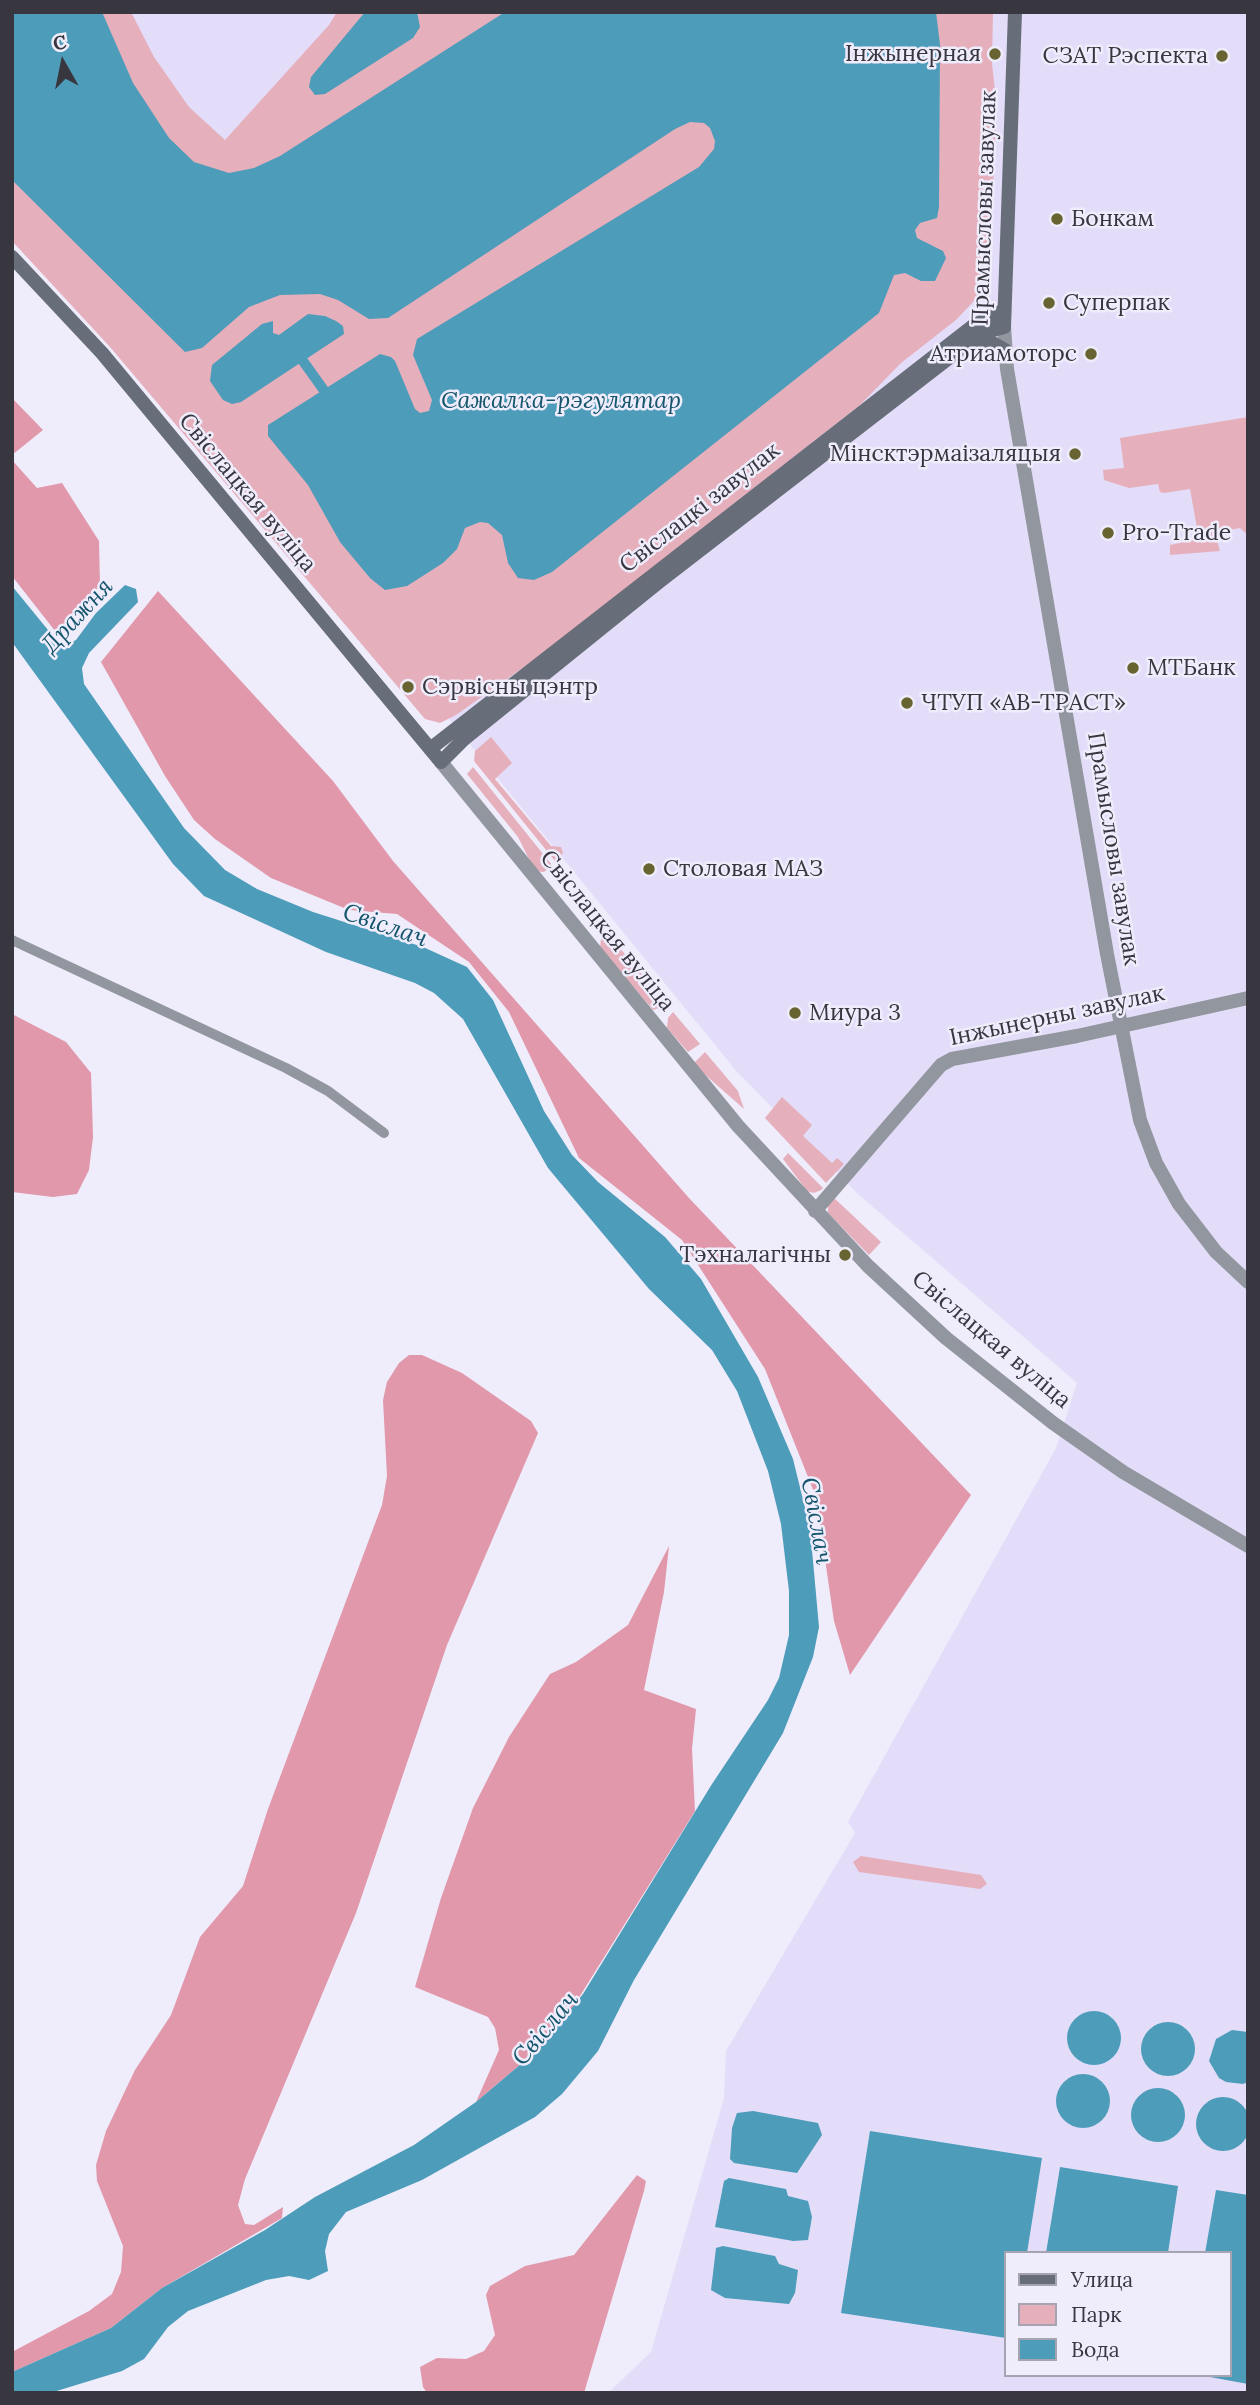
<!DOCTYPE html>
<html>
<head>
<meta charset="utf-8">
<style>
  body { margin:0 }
  #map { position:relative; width:1260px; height:2405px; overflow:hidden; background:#efecfc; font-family:Lora,serif }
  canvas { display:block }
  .frame { position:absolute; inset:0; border:14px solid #38373f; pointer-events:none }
  .legend { position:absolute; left:1004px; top:2251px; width:228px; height:126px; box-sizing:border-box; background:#efecfc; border:2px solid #a6a4b0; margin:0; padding:9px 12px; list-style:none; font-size:21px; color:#38373f }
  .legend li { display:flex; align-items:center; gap:14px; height:35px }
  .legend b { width:35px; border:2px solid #a6a4b0 }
  .north { position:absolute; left:28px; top:28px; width:70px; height:70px; -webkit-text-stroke:5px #efecfc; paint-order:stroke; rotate:351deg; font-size:19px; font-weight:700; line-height:28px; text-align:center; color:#38373f }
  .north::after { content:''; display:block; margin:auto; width:24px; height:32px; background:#38373f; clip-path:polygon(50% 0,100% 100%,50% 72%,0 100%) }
</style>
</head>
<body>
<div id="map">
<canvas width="1260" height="2405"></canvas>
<div class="frame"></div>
<ul class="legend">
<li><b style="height:9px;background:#676e79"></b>Улица</li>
<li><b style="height:19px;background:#e6afbc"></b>Парк</li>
<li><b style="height:19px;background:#4c9cba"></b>Вода</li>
</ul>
<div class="north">С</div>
</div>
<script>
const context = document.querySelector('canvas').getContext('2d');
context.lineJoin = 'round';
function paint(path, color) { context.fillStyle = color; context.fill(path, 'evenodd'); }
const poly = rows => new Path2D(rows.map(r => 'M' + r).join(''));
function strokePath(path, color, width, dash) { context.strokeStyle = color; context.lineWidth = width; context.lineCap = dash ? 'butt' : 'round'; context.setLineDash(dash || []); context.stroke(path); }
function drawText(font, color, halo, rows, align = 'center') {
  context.font = font + ' Lora,serif'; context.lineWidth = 5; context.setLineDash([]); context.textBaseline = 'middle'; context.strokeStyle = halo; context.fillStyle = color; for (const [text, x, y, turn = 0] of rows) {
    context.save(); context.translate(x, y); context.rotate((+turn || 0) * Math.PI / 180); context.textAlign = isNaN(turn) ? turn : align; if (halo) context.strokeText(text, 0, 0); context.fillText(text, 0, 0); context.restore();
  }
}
paint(poly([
  [12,12,1248,12,1248,2393,608,2393,651,2352,724,2098,726,2051,855,1833,848,1822,1056,1448,1077,1383,858,1194,738,1073,415,677],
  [1006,2253,1230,2253,1230,2375,1006,2375]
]), '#e3ddf9');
paint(poly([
  [12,12,131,12,154,57,189,107,225,140,329,25,337,12,993,12,992,64,997,108,988,286,956,320,901,363,860,405,541,655,456,715,440,723,425,719,110,347,12,241],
  [1248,417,1248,535,1240,528,1215,533,1220,551,1170,555,1170,545,1199,539,1190,489,1164,493,1160,492,1158,484,1129,488,1104,480,1103,470,1124,468,1120,438],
  [491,737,512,763,495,779,551,846,561,847,563,853,555,861,474,761,475,751],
  [473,767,552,865,544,872,535,871,518,837,467,774],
  [608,934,668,1005,653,1010,600,948,601,939],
  [673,1012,700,1044,688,1052,667,1028,668,1018],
  [705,1052,738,1091,744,1109,693,1064],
  [782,1097,812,1125,803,1136,832,1163,837,1158,844,1164,826,1183,765,1118],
  [788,1153,823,1188,821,1190,814,1193,807,1191,783,1159],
  [833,1197,881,1242,869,1255,828,1213,828,1203],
  [861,1856,981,1875,987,1884,980,1889,859,1872,853,1862]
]), '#e6afbc');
paint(poly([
  [12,398,43,430,12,455],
  [12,460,37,488,62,483,99,541,100,585,59,636,12,576],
  [158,591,333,781,393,861,689,1198,971,1495,850,1675,834,1621,816,1497,765,1369,682,1240,579,1158,509,1012,469,962,397,914,349,910,271,878,215,839,194,820,165,776,101,662],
  [12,1014,66,1042,91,1073,93,1137,89,1170,77,1194,53,1197,12,1192],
  [409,1355,422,1355,462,1373,531,1421,538,1433,447,1645,356,1913,245,2179,238,2205,245,2224,254,2225,283,2207,282,2218,162,2288,111,2328,12,2372,12,2352,89,2311,112,2294,121,2272,123,2246,97,2181,96,2165,106,2131,135,2070,171,2015,200,1937,243,1886,268,1809,382,1505,387,1476,383,1400,387,1382,399,1363],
  [669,1546,664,1592,644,1690,696,1709,692,1749,695,1811,570,2012,541,2047,476,2102,499,2050,495,2028,488,2017,415,1987,441,1898,473,1808,509,1737,550,1674,576,1662,628,1625],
  [637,2175,646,2181,644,2191,584,2393,427,2393,423,2387,420,2367,437,2358,466,2359,484,2351,495,2335,486,2295,490,2286,525,2266,574,2255]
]), '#e098aa');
paint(poly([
  [12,12,102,12,133,83,169,138,194,162,229,173,254,168,280,156,505,12,936,12,940,45,939,207,937,218,920,223,915,230,917,238,943,251,946,258,935,281,921,281,905,273,894,275,879,313,552,572,534,580,518,578,508,563,502,535,488,523,480,522,465,528,457,549,443,563,407,586,385,590,370,578,340,542,308,485,268,436,268,425,380,354,391,357,395,361,415,409,420,413,429,411,432,400,413,355,417,339,699,167,714,149,715,141,710,128,704,123,690,122,675,129,388,318,369,319,338,300,320,294,280,295,249,307,202,348,185,352,12,180],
  [365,12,417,12,420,27,413,38,325,94,315,95,309,87,311,77],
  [308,314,325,316,336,321,343,326,344,334,241,402,232,404,223,400,210,381,212,365,262,324,273,321,273,333,279,335],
  [125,585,136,589,138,602,89,653,82,668,84,684,184,828,225,870,257,889,313,912,423,947,467,967,493,1000,544,1111,572,1155,598,1182,665,1237,701,1279,758,1377,793,1459,810,1528,819,1627,813,1657,783,1733,634,1980,598,2051,562,2094,535,2117,422,2180,346,2212,329,2234,325,2251,328,2271,309,2280,289,2276,266,2280,188,2311,168,2327,144,2359,122,2371,50,2393,12,2393,12,2372,111,2328,162,2288,265,2230,315,2197,414,2145,476,2102,541,2047,583,1994,712,1784,768,1700,779,1678,789,1635,789,1591,781,1524,768,1471,737,1391,712,1350,649,1289,548,1168,463,1019,434,993,415,983,326,952,204,896,173,864,12,642,12,586,57,641,66,645,76,640,96,613],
  '1067 2038a27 27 0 1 1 54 0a27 27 0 1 1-54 0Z',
  '1141 2049a27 27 0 1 1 54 0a27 27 0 1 1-54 0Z',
  [1232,2030,1248,2032,1248,2082,1243,2084,1226,2082,1219,2078,1209,2061,1216,2039],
  '1056 2101a27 27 0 1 1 54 0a27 27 0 1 1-54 0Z',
  '1131 2115a27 27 0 1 1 54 0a27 27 0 1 1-54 0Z',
  '1196 2124a27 27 0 1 1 54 0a27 27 0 1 1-54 0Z',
  [753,2111,818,2123,822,2135,797,2173,734,2163,730,2159,732,2128,737,2113],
  [870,2131,1042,2158,1027,2253,1006,2253,1006,2338,841,2313],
  [1060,2167,1178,2186,1168,2253,1046,2253],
  [729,2178,786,2189,788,2196,808,2201,812,2217,808,2240,793,2241,715,2227,724,2181],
  [1216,2190,1248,2195,1248,2384,1199,2375,1230,2375,1230,2253,1205,2253],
  [723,2246,775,2256,779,2264,798,2270,795,2293,789,2304,725,2298,711,2290,716,2248]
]), '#4c9cba');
strokePath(poly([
  [303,361,323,389]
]), '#4c9cba', 10);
strokePath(poly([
  [12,940,286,1068,328,1091,384,1133]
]), '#92979f', 10);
strokePath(poly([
  [1004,327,1007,369,1107,954,1140,1120,1156,1163,1179,1204,1216,1252,1248,1282],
  [441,762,738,1126,868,1266,946,1338,1053,1423,1123,1472,1248,1546],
  [815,1211,941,1065,952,1059,1077,1036,1248,998]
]), '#92979f', 14);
strokePath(poly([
  [12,257,102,353,441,762,464,739,660,581,967,344,982,333,1004,327,1015,12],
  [973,340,991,342,1005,350],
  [430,749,973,326,1004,310]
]), '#676e79', 14);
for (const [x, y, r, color] of [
  [995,54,7,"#676431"],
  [1222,56,7,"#676431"],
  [1057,219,7,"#676431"],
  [1049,303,7,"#676431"],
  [1091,354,7,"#676431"],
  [1075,454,7,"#676431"],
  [1108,533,7,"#676431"],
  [1133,668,7,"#676431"],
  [408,687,7,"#676431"],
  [907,703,7,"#676431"],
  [649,869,7,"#676431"],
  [795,1013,7,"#676431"],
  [845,1255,7,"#676431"]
]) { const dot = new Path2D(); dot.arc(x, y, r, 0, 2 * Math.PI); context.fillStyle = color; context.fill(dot); strokePath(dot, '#efecfc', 2.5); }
drawText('23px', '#38373f', '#efecfc', [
  ["Інжынерная",981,54,"right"],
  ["СЗАТ Рэспекта",1208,56,"right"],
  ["Бонкам",1071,219],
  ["Суперпак",1063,303],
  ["Атриамоторс",1077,354,"right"],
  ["Мінсктэрмаізаляцыя",1061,454,"right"],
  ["Pro-Trade",1122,533],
  ["МТБанк",1147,668],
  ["Сэрвісны цэнтр",422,687],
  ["ЧТУП «АВ-ТРАСТ»",921,703],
  ["Столовая МАЗ",663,869],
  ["Миура 3",809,1013],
  ["Тэхналагічны",831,1255,"right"]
], 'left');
drawText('23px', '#38373f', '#efecfc', [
  ["Прамысловы завулак",985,208,-88],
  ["Свіслацкая вуліца",247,493,50],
  ["Свіслацкі завулак",700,508,-38],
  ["Прамысловы завулак",1113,849,81],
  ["Свіслацкая вуліца",607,931,51],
  ["Інжынерны завулак",1057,1016,-12],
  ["Свіслацкая вуліца",991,1340,40]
]);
drawText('italic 24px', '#15566c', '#efecfc', [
  ["Сажалка-рэгулятар",561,401],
  ["Дражня",78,616,-47],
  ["Свіслач",385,926,19],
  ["Свіслач",816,1521,80],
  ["Свіслач",546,2029,-50]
]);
</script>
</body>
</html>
